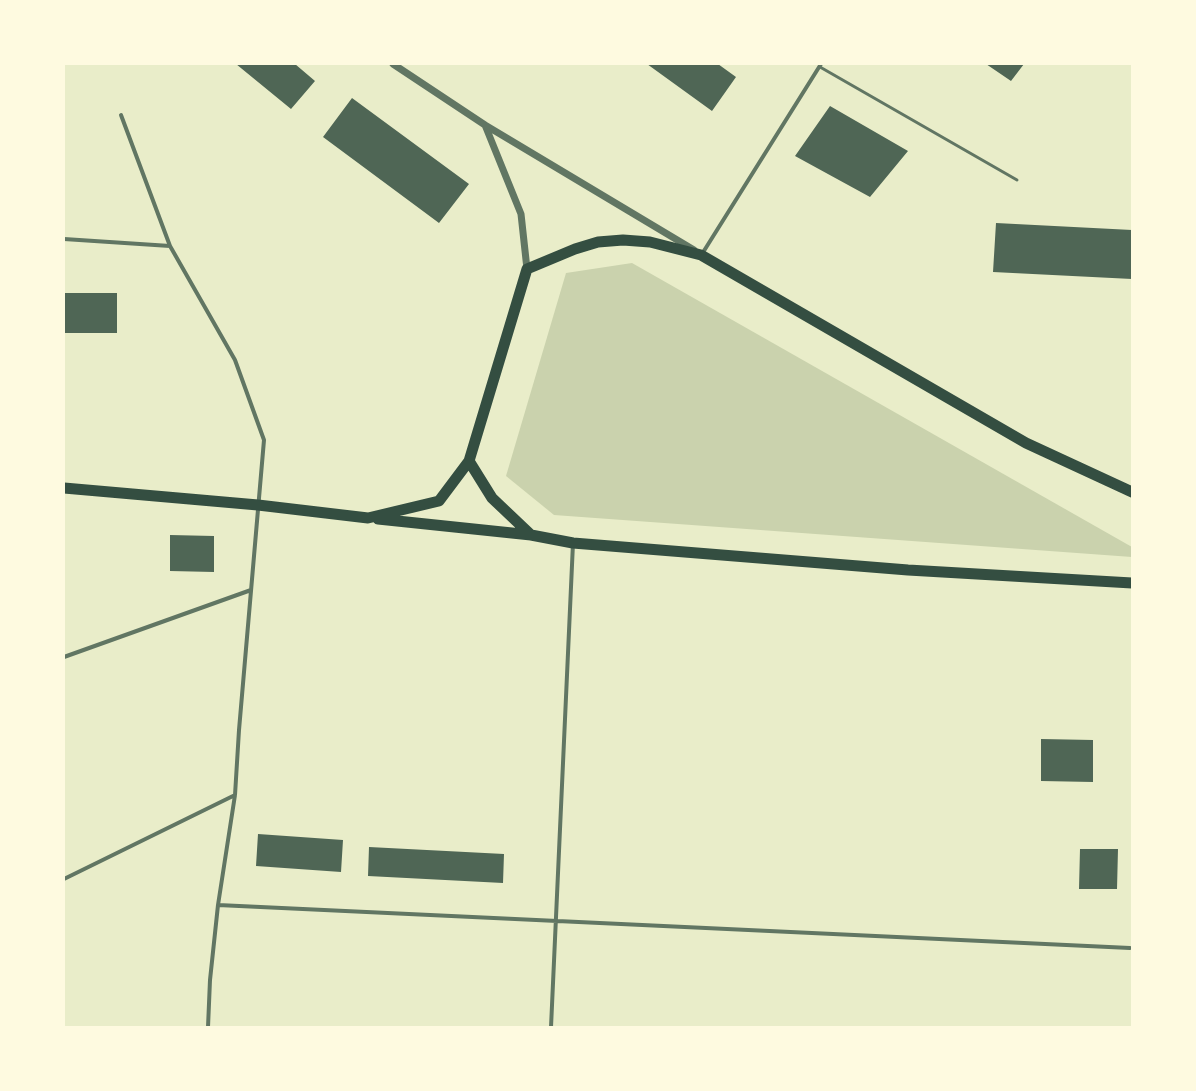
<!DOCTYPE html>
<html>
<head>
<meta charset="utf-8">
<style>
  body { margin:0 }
  #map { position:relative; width:1196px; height:1091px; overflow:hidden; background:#e9edc9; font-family:Montserrat,sans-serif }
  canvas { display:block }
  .frame { position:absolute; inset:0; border:65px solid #fefae0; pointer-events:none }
</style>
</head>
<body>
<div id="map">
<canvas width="1196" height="1091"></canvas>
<div class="frame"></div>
</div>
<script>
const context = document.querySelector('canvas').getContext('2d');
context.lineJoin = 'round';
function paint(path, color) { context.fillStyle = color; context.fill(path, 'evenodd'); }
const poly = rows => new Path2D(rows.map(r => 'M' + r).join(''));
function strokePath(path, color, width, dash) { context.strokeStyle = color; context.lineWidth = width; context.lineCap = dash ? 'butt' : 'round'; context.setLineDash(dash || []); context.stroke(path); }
paint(poly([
  [632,263,1132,547,1132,557,554,515,506,476,566,273]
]), '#cad2ad');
paint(poly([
  [236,64,295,64,315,81,291,109],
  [647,64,718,64,736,77,712,111],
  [986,64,1024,64,1011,81],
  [352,98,469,184,439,223,323,137],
  [830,106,908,151,870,197,795,156],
  [996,223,1132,230,1132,279,993,272],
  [64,293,117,293,117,333,64,333],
  [170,535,214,536,214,572,170,571],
  [1041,739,1093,740,1093,782,1041,781],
  [258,834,343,840,341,872,256,866],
  [369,847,504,854,503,883,368,876],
  [1080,849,1118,849,1117,889,1079,889]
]), '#4f6655');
strokePath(poly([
  [820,67,1017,180]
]), '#617663', 3);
strokePath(poly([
  [121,115,170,246,235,360,264,440,239,730,235,795,218,905,210,980,208,1027],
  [64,239,170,246],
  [702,254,821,64],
  [64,657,251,590],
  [64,879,235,795],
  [218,905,1130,948],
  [551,1027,573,543]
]), '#617663', 4);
strokePath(poly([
  [393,64,485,125,694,250],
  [485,125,521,214,527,269]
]), '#617663', 7);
strokePath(poly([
  [469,461,492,498,531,535],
  [64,488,258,505,368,518,439,501,469,461,527,269,575,249,598,242,623,240,650,242,701,255,1026,443,1132,492],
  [378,519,531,535,573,543,908,570,1132,583]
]), '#344e41', 11);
</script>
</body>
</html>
